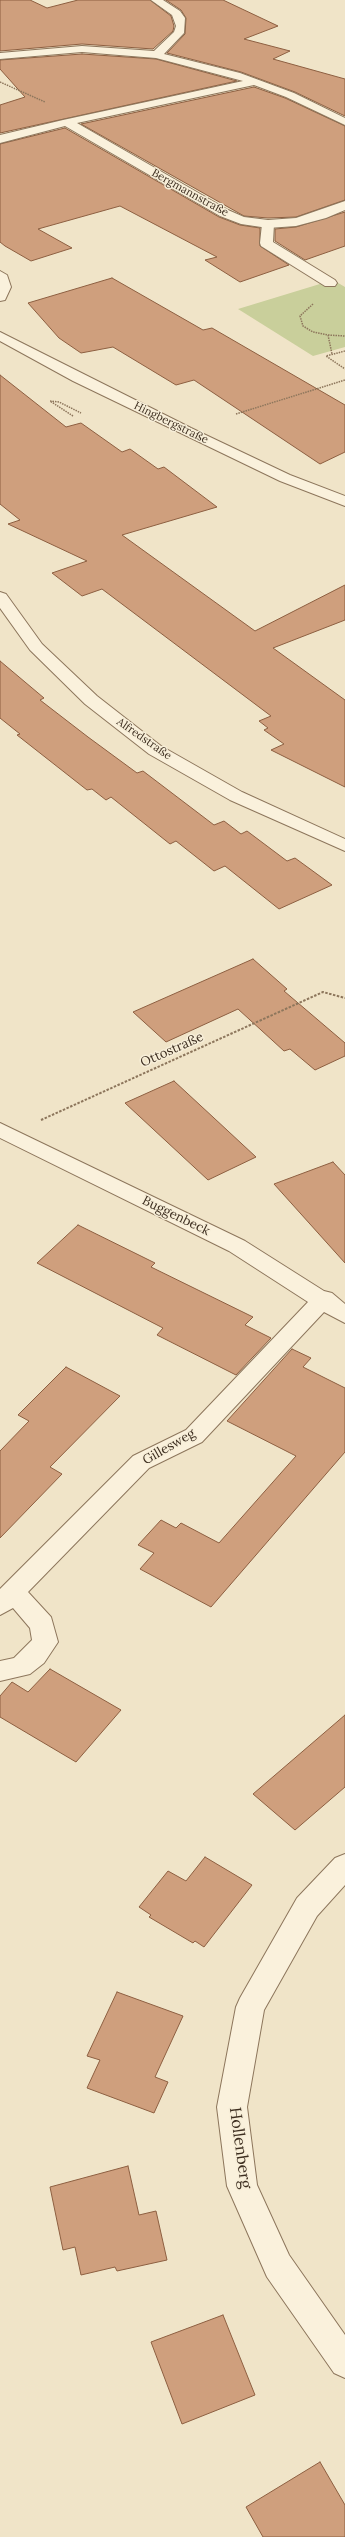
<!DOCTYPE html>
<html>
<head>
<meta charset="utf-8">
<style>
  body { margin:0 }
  canvas { display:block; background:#f0e4c8 }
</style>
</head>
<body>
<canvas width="345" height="2537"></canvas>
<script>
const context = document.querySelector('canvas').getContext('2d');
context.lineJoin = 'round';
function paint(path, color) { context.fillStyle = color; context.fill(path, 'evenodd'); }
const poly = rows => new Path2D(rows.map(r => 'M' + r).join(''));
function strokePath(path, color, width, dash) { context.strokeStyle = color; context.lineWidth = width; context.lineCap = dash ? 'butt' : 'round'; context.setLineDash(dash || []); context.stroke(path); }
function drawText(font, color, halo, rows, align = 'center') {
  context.font = font + ' Lora,serif'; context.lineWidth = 3; context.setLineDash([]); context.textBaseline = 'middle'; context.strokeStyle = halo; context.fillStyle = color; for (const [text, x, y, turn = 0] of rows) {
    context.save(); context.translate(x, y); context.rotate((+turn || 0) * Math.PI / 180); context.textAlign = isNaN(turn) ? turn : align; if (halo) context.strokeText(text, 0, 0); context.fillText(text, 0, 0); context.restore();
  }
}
paint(poly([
  [333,280,345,287,345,347,313,356,238,309]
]), '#c9cf9b');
const building = poly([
  [0,0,30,0,47,8,78,0,150,0,171,16,174,26,173,31,153,49,82,44,0,51,0,0],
  [166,0,223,0,278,26,244,39,290,51,273,59,345,79,345,116,295,92,241,72,167,53,185,34,186,18,181,10,166,0],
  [82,54,156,59,237,81,0,133,0,105,25,97,0,69,0,60,82,54],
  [254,87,285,98,345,126,345,200,296,217,268,218,244,216,81,124,254,87],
  [65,128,219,217,240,225,260,228,260,246,289,265,240,282,205,260,217,257,120,206,38,229,72,248,31,261,5,246,0,242,0,144,65,128],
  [345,212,345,246,305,260,275,241,275,229,296,227,345,212],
  [112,278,203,330,212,328,345,405,345,452,320,464,194,380,176,385,113,347,81,353,59,338,28,303,112,278],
  [0,375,66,427,81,423,122,452,130,449,158,469,164,467,217,507,122,535,255,631,345,585,345,620,273,648,345,700,345,787,271,750,284,744,264,730,268,728,259,721,271,716,102,589,82,596,52,573,87,561,8,524,20,520,0,504,0,375],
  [0,661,44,698,40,700,88,737,137,773,143,771,214,825,224,821,241,834,247,831,287,861,295,858,332,885,279,909,225,866,214,871,176,841,170,844,111,797,106,800,92,789,87,790,17,735,20,734,0,718,0,661],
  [253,959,287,989,284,991,345,1043,345,1056,315,1070,290,1049,284,1051,238,1009,166,1042,133,1012,253,959],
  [174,1081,214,1118,256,1157,208,1180,125,1103,174,1081],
  [333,1162,345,1175,345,1263,274,1184,333,1162],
  [78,1225,155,1263,151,1267,253,1317,245,1325,271,1338,236,1375,157,1335,163,1328,37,1263,78,1225],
  [292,1349,311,1358,303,1367,345,1388,345,1452,211,1607,140,1569,154,1553,138,1545,161,1520,176,1528,181,1523,219,1543,296,1456,227,1421,292,1349],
  [66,1367,120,1396,50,1467,62,1474,0,1538,0,1451,29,1421,18,1415,66,1367],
  [50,1669,121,1710,76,1762,0,1717,0,1696,12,1682,28,1692,50,1669],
  [345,1715,345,1787,295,1830,253,1794,345,1715],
  [205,1857,252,1885,204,1947,195,1941,193,1943,149,1917,151,1915,139,1907,168,1871,186,1881,205,1857],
  [117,1992,183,2016,155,2077,168,2082,154,2113,87,2088,100,2060,87,2056,117,1992],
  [128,2166,139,2215,156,2211,167,2260,117,2271,115,2267,81,2275,75,2247,63,2250,50,2187,128,2166],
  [223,2315,255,2395,182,2424,151,2342,223,2315],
  [320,2462,345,2505,345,2537,263,2537,246,2507,320,2462]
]);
paint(building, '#cf9f7d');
strokePath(building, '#8d5f41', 1);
const service = poly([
  [268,220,274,224,273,242,335,280,337,283,335,286,325,286,261,246,260,243,262,224,268,220]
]);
const minor = poly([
  [151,0,163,0,180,11,185,18,184,33,164,54,240,73,294,93,345,118,345,125,286,97,254,85,77,123,228,210,244,217,268,220,296,218,345,201,345,210,326,218,296,226,268,228,241,224,220,216,65,126,0,143,0,135,63,120,243,81,156,58,82,52,0,59,0,53,82,46,154,51,174,32,176,26,172,15,151,0],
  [0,271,7,275,11,287,5,300,0,301,0,271],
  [0,592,6,594,42,644,97,696,161,746,242,792,345,839,345,851,230,800,149,754,85,704,30,650,0,608,0,592],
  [0,1123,245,1241,324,1291,332,1293,345,1304,345,1323,324,1312,202,1442,149,1468,28,1592,51,1617,58,1642,44,1663,30,1674,0,1681,0,1661,14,1658,32,1640,30,1628,13,1608,0,1615,0,1589,133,1456,186,1430,308,1302,229,1251,0,1138,0,1123],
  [345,1854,345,1885,317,1916,264,2010,247,2107,257,2185,289,2255,345,2335,345,2378,334,2373,267,2277,227,2186,217,2107,236,2007,240,1998,297,1898,335,1858,345,1854]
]);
const tertiary = poly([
  [0,332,191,428,290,475,345,496,345,506,280,481,73,381,0,341,0,332]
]);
strokePath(service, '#8d765c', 2);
strokePath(minor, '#8d765c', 2);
strokePath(tertiary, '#8d765c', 2);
strokePath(poly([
  [0,82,45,102],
  [313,304,300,316,303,326,313,332,328,335,332,354],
  [328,335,345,336],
  [345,351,326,356,345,369],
  [236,414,345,380],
  [73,416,50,401,59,402,81,413]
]), '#8d765c', 1.5, [1.5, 1]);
strokePath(poly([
  [41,1120,323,992,345,998]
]), '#8d765c', 2, [2.5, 1.5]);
paint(service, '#faf1dc');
paint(minor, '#faf1dc');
paint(tertiary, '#faf1dc');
drawText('11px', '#3d2e20', '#f7eed8', [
  ["Bergmannstraße",190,193,29],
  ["Hingbergstraße",171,423,26],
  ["Alfredstraße",144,739,35]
]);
drawText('13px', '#3d2e20', '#f7eed8', [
  ["Ottostraße",172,1050,-24],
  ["Buggenbeck",176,1216,26],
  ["Gillesweg",169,1447,-30]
]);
drawText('16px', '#3d2e20', '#f7eed8', [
  ["Hollenberg",240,2148,82]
]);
</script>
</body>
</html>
